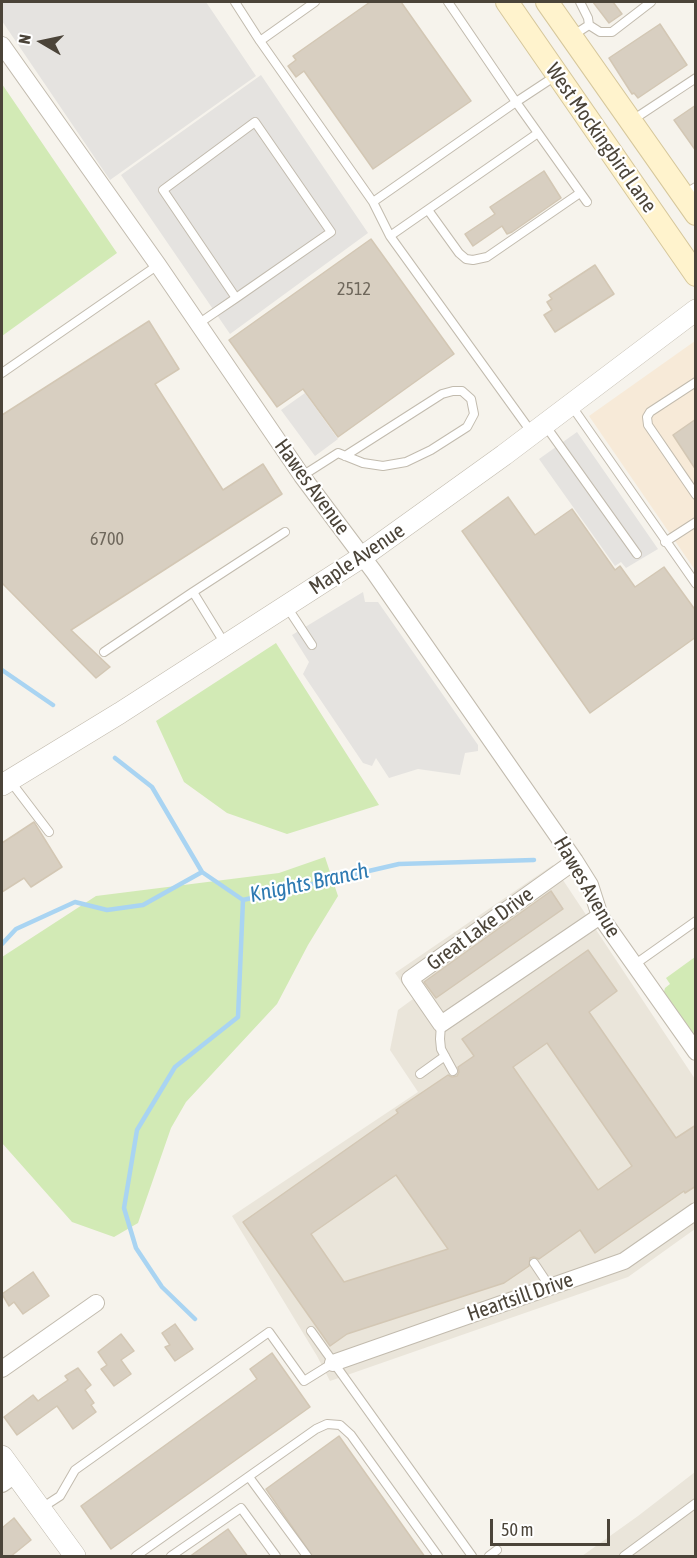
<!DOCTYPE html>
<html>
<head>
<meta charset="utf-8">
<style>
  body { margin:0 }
  #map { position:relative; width:697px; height:1558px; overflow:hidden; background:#f6f3ec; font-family:"Asap Condensed",sans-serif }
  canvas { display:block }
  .frame { position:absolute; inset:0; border:3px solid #4b4439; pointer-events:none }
  .north { position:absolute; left:12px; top:12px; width:60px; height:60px; -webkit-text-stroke:4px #fff; paint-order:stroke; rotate:279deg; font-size:16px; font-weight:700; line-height:24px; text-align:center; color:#4b4439 }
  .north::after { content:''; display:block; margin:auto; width:21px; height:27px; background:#4b4439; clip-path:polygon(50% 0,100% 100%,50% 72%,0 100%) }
  .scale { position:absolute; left:490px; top:1519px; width:120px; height:27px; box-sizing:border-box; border:3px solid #4b4439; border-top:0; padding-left:8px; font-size:18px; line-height:21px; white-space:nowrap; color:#4b4439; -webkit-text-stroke:4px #fff; paint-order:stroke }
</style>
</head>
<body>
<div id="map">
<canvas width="697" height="1558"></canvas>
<div class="frame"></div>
<div class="north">N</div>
<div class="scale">50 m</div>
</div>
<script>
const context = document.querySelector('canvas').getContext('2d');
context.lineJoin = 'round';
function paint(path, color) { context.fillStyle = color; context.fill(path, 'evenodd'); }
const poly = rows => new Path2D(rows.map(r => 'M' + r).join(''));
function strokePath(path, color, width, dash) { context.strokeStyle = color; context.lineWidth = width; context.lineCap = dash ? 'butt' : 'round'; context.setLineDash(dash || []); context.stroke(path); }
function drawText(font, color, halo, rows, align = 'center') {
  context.font = font + ' "Asap Condensed",sans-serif'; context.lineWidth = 4.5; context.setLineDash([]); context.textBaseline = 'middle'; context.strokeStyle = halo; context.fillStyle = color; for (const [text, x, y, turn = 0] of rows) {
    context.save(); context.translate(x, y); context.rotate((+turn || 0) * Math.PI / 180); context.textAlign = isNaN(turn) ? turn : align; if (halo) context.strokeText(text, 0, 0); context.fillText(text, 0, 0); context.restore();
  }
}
paint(poly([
  [553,865,695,1079,695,1229,628,1277,330,1381,317,1356,232,1216,418,1092,390,1050,398,1010,413,999,395,973],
  [695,1472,695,1556,582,1556,638,1516]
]), '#eae5da');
paint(poly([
  [695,341,695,570,589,416]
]), '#f7ead8');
paint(poly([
  [2,84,117,253,2,336],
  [276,643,379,805,287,834,227,813,184,782,156,721],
  [325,857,338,896,308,945,277,1004,186,1102,171,1128,138,1223,114,1237,72,1222,2,1143,2,957,96,896,279,873],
  [695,957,695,1041,663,995,665,988,670,984,666,978]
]), '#d2eab5');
paint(poly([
  [2,2,206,2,256,76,110,180,2,21],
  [261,75,368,233,230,334,121,175],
  [305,393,338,439,315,456,281,410],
  [577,432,658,549,626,568,621,562,615,566,539,459],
  [363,592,365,602,378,602,478,745,478,751,465,753,460,775,418,769,389,778,376,758,372,766,363,763,303,674,309,662,292,635]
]), '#e5e3e0');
strokePath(poly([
  [2,670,53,705],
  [115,758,152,787,202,872,243,900,399,864,534,860],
  [2,944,16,929,75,902,107,910,143,905,202,872],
  [195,1319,162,1287,136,1248,124,1208,137,1130,175,1067,238,1017,243,900]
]), '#a9d4f2', 4.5);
const building = poly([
  [370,2,401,2,471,101,373,169,304,71,296,77,288,66,296,60,293,56,370,2],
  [593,2,613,2,622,14,609,23,593,2],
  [660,24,687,65,638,98,634,93,632,94,609,58,660,24],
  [696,105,696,151,674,120,696,105],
  [544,171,561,198,512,232,507,234,502,226,473,246,465,234,495,214,490,207,544,171],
  [371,239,454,354,338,437,303,389,277,407,229,340,371,239],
  [595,265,614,294,555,332,544,315,552,310,547,302,552,299,549,295,595,265],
  [149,321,179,369,155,384,223,490,263,464,282,494,71,630,110,667,96,678,2,583,2,415,149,321],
  [696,419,696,470,673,435,696,419],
  [508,497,535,535,572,509,615,570,620,566,635,587,664,567,696,611,696,637,590,713,462,531,508,497],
  [34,822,62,867,31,887,24,878,2,892,2,843,34,822],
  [551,891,563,909,436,998,424,982,551,891],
  [588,950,617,991,589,1012,676,1138,696,1125,696,1186,685,1193,684,1191,595,1253,580,1230,539,1259,534,1257,530,1258,529,1266,504,1283,347,1334,330,1346,243,1222,398,1113,396,1110,448,1075,452,1077,457,1076,459,1072,458,1067,474,1056,462,1039,588,950],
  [547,1043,632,1166,598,1190,513,1067,547,1043],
  [396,1175,448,1249,344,1282,311,1234,396,1175],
  [33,1272,49,1296,23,1314,14,1302,9,1306,2,1294,33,1272],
  [175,1324,193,1349,175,1361,165,1347,170,1345,162,1333,175,1324],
  [121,1334,134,1351,121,1360,131,1374,114,1386,101,1369,107,1365,98,1352,121,1334],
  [272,1353,310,1407,111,1549,81,1506,257,1379,250,1369,272,1353],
  [78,1368,91,1385,85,1390,94,1403,91,1405,96,1412,73,1429,57,1406,17,1435,4,1417,33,1395,38,1401,42,1398,68,1380,65,1376,78,1368],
  [339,1436,425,1557,313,1557,266,1489,339,1436],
  [14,1518,31,1540,10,1557,2,1557,2,1528,14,1518],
  [228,1529,248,1557,189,1557,228,1529]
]);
paint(building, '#d8cfc1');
strokePath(building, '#d3c7b4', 1.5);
const service = poly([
  [235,2,260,41],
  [315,2,260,41,373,202,516,102,587,202],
  [448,2,516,102,557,75],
  [589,25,600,32,612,32,651,2],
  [572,36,589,25,588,18,580,2],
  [631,121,696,78],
  [683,195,696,187],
  [373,202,390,236,532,433],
  [428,210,459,253,466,259,473,260,487,257,580,193],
  [390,236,538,133],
  [198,324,214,313,236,298,331,232,255,122,163,190,236,298],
  [2,373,158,265],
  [696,382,650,412,647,417,648,425,696,495],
  [571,405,696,584],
  [545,425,637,554],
  [302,476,338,453,363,463,383,466,406,462,431,450,467,427,474,414,471,399,462,391,453,391,442,394,345,456],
  [665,542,696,522],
  [287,607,312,645],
  [225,644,193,592,285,532],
  [104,652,193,592],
  [11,782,49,832],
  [634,965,696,921],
  [441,1024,440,1039,441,1049,453,1071],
  [420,1074,445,1056],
  [534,1263,550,1287],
  [311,1331,472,1556],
  [249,1477,307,1556],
  [40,1509,60,1496,75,1470,269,1332,304,1381,333,1363],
  [136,1556,316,1429,327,1424,340,1425,351,1435,438,1556],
  [171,1556,241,1508,276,1556],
  [489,1556,497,1550],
  [624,1556,696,1503]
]);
const minor = poly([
  [2,45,158,265,302,476,374,572,575,861,590,885,600,916,696,1052],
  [575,861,410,979,441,1024,600,916],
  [333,1363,624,1261,696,1211],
  [2,1369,96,1303],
  [2,1484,15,1475]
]);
const tertiary = poly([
  [2,785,120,713,362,557,504,455,696,310],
  [2,1456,75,1556]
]);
const secondary = poly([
  [507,2,696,275],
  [547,2,696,214]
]);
strokePath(service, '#c2bbae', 10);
strokePath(minor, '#c2bbae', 18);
strokePath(tertiary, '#c2bbae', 22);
strokePath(secondary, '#d6c79b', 24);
strokePath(service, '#fff', 8);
strokePath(minor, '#fff', 16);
strokePath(tertiary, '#fff', 21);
strokePath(secondary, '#fff3cd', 22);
drawText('18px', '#6e675b', null, [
  ["2512",354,289],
  ["6700",107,539]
]);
drawText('21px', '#4b4439', '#fff', [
  ["West Mockingbird Lane",601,138,55],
  ["Hawes Avenue",312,487,54],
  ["Maple Avenue",357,559,-34],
  ["Hawes Avenue",587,887,60],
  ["Great Lake Drive",480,929,-36],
  ["Heartsill Drive",520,1297,-19]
]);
drawText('italic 22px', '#2e7ab2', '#fff', [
  ["Knights Branch",309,883,-12]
]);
</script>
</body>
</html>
